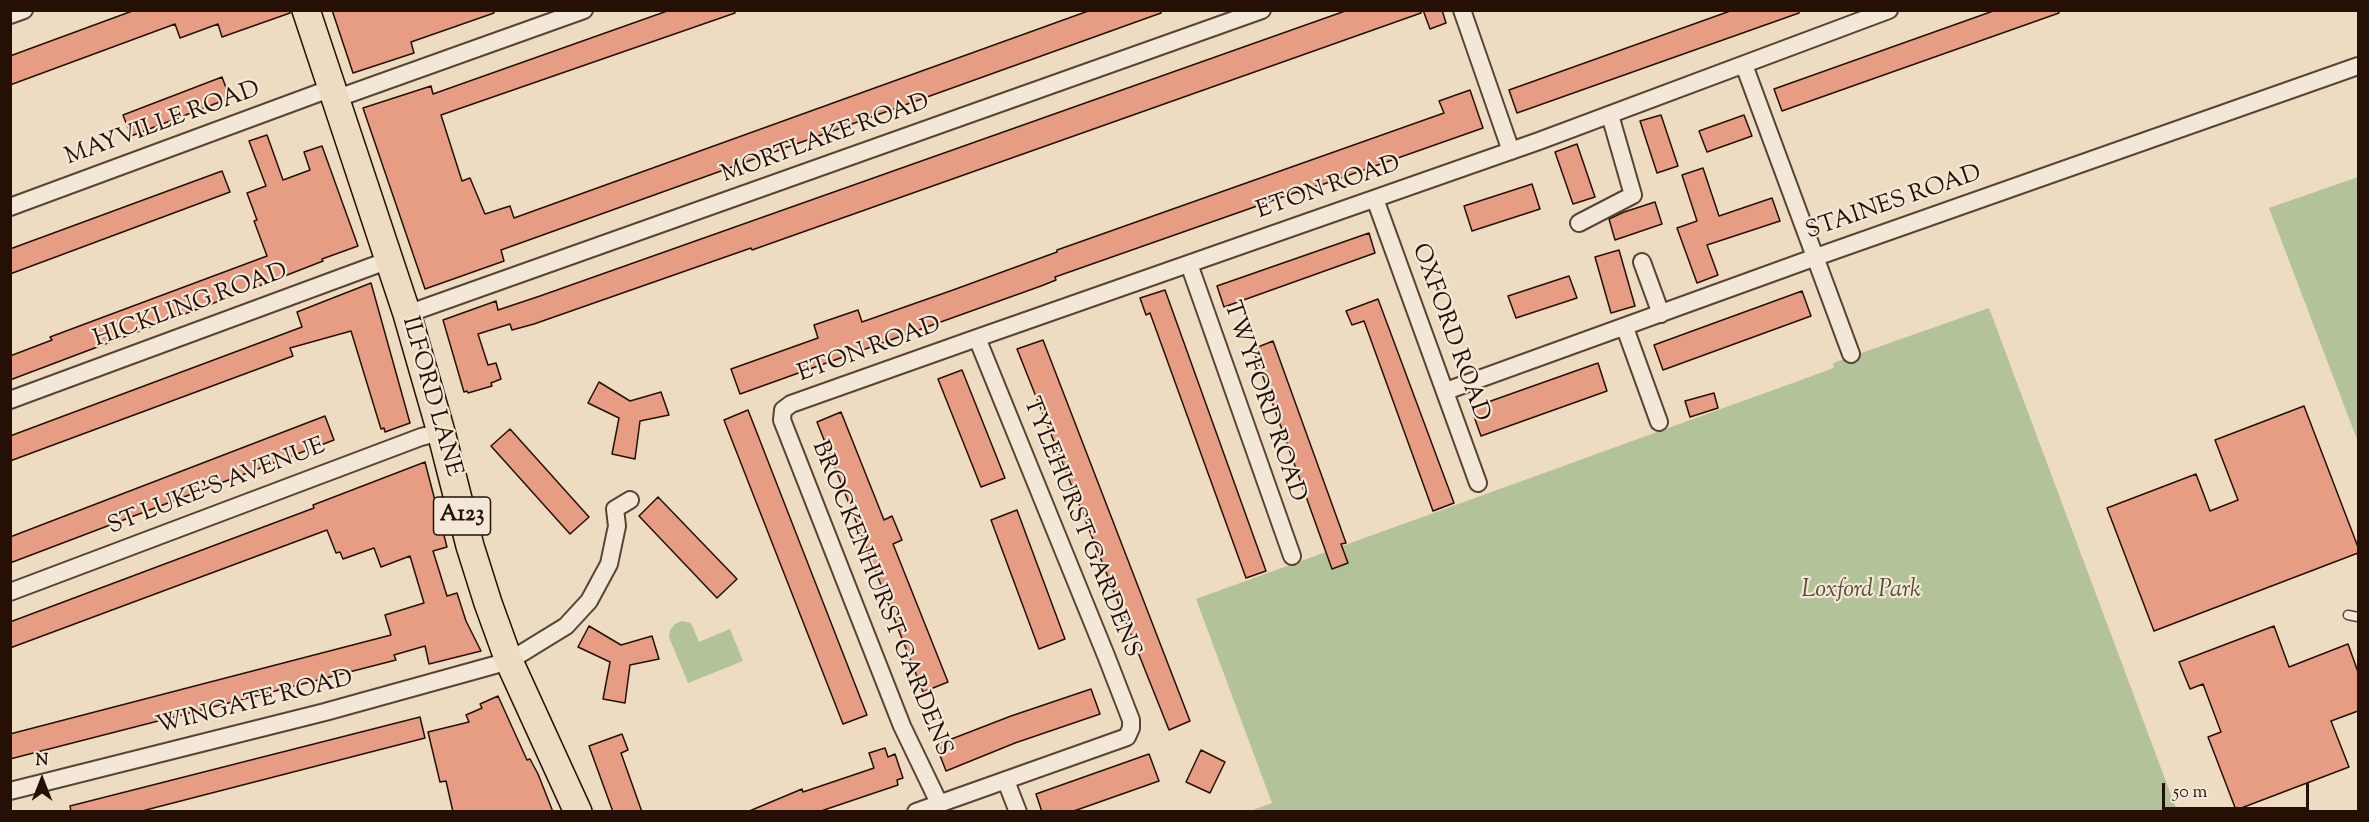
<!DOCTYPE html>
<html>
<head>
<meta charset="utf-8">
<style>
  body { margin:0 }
  #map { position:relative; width:2369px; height:822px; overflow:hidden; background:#eddcc2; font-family:"Sorts Mill Goudy",serif }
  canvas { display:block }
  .frame { position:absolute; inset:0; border:12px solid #261006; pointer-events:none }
  .north { position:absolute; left:12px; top:750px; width:60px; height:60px; -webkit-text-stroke:4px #f3e8d7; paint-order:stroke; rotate:0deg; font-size:16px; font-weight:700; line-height:24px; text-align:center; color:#261006 }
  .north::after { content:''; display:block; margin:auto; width:21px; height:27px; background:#261006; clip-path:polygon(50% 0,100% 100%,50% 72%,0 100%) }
  .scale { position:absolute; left:2162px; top:783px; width:147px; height:27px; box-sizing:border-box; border:3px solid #261006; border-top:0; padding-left:8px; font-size:18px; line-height:21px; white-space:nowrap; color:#261006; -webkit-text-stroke:4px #f3e8d7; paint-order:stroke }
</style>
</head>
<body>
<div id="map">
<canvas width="2369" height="822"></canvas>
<div class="frame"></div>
<div class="north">N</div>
<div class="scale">50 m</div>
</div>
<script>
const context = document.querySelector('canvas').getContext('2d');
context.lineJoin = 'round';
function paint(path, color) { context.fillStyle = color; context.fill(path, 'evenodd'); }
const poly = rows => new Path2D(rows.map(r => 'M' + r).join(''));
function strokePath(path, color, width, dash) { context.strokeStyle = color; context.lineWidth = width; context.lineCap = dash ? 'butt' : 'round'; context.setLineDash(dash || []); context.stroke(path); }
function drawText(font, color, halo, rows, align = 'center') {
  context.font = font + ' "Sorts Mill Goudy",serif'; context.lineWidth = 4.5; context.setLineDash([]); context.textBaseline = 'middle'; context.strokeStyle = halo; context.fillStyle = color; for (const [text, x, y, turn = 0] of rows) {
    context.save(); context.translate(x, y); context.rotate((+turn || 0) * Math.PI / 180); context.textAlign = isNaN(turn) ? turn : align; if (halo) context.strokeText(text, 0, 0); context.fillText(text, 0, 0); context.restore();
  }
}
paint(poly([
  [2358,177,2358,442,2269,208],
  [1989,308,2177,811,1250,811,1272,803,1196,599,1834,368,1833,363],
  [682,621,691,623,699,642,730,629,743,661,688,683,669,637,670,630,675,624]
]), '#b3c298');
const building = poly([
  [135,10,290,10,290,13,222,37,218,24,180,38,175,24,10,85,10,56,135,10],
  [332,10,493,10,494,13,411,42,414,53,353,73,332,10],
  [670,10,734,10,735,13,441,115,462,181,470,178,485,214,510,206,514,218,1091,10,1161,10,1161,13,501,250,504,261,425,289,363,108,431,86,433,94,670,10],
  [1348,10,1421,10,1421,13,752,250,751,248,534,324,512,330,510,324,478,334,488,365,496,363,501,379,491,383,492,386,468,393,467,391,464,392,443,320,496,301,498,310,540,296,1348,10],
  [1423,10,1442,10,1446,23,1430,29,1423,10],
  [1733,10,1799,10,1799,13,1517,113,1509,90,1733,10],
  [1996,10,2058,10,2059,13,1782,111,1774,89,1996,10],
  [222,77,230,98,131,136,123,115,222,77],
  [1470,90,1483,128,1321,185,1306,188,1304,195,1297,192,1055,277,1056,280,1041,286,740,394,731,369,818,338,814,325,858,310,862,322,953,290,1057,252,1057,250,1444,113,1439,101,1470,90],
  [1661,115,1678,166,1657,173,1640,121,1661,115],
  [1744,115,1752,136,1707,152,1699,131,1744,115],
  [267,135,283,180,310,170,304,152,322,146,358,246,322,259,323,261,264,284,10,380,10,356,52,340,50,337,267,256,254,221,257,220,247,193,266,186,249,141,267,135],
  [1577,144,1595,197,1573,204,1555,152,1577,144],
  [1703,168,1719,216,1772,198,1780,221,1707,245,1718,275,1697,283,1677,228,1697,221,1682,175,1703,168],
  [222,171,230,192,10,274,10,249,222,171],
  [1532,184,1540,209,1472,231,1464,206,1532,184],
  [1655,202,1662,224,1615,240,1609,219,1624,212,1655,202],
  [1369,233,1375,253,1224,307,1217,286,1369,233],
  [1619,250,1635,306,1611,313,1595,257,1619,250],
  [1569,276,1577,298,1516,318,1508,296,1569,276],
  [371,283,410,423,385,432,384,428,381,429,351,331,290,348,293,356,10,461,10,436,302,327,297,312,371,283],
  [1165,290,1266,571,1246,578,1150,313,1146,315,1140,298,1165,290],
  [1802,291,1811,316,1663,370,1654,345,1802,291],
  [1378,299,1454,503,1433,511,1364,321,1352,325,1346,311,1378,299],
  [1043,340,1190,721,1169,730,1017,349,1043,340],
  [1273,341,1346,543,1341,544,1348,563,1332,569,1253,349,1273,341],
  [1598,363,1607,391,1481,436,1471,408,1598,363],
  [962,370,1005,478,981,487,938,379,962,370],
  [599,382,630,401,661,392,669,415,640,421,635,459,612,454,619,418,588,403,599,382],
  [1714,393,1718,408,1690,417,1685,401,1714,393],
  [2304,406,2358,547,2358,553,2154,631,2107,508,2196,474,2210,511,2238,500,2215,440,2304,406],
  [748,410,867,715,843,724,724,420,748,410],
  [841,412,884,520,892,516,902,540,893,544,948,682,923,692,817,422,841,412],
  [325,416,334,440,10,563,10,537,325,416],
  [510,429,589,517,570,534,491,446,510,429],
  [425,462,447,547,433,551,447,596,457,593,466,621,481,651,429,664,425,646,394,655,396,660,10,759,10,734,391,635,385,615,424,603,410,556,381,567,374,548,343,559,340,552,336,553,327,530,10,648,10,622,314,508,313,505,425,462],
  [658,497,737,579,717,598,639,516,658,497],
  [1017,510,1065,639,1039,649,991,520,1017,510],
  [589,626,621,645,652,636,659,659,630,665,625,703,603,699,610,662,578,647,589,626],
  [2274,626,2289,667,2348,644,2358,672,2358,711,2331,721,2349,767,2236,810,2208,737,2221,732,2203,684,2190,689,2179,662,2274,626],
  [1091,689,1100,714,1015,743,946,771,936,745,1011,716,1091,689],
  [498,696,527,760,530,759,538,774,553,812,453,812,446,781,440,782,428,732,469,722,466,715,482,708,480,704,498,696],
  [420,717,425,738,138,812,71,812,70,806,420,717],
  [622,734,628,750,621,753,642,812,613,812,589,746,622,734],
  [885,748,888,757,895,754,903,778,897,780,898,785,818,812,747,812,802,789,803,792,874,768,869,753,885,748],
  [1201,750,1225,762,1210,793,1186,782,1201,750],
  [1149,754,1159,781,1071,812,1042,812,1036,794,1149,754]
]);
paint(building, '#e69d83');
strokePath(building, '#261006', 1.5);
const service = poly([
  [2348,615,2358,617]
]);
const minor = poly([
  [1462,10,1511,151],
  [10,15,24,10],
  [1744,65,1851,354],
  [335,99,584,10],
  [1375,199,1478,483],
  [10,207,332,88],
  [1579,223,1633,195,1610,115],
  [1642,262,1661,314],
  [1189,264,1292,556],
  [407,314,1262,10],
  [1625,328,1659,422],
  [1446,391,1816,257,2358,66],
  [10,400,389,260],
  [10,592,421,437,441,432],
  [1006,781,1018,812],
  [10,791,325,712,509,661,566,626,589,601,609,564,617,526,615,509,630,500],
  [939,803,902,726,782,420,783,410,791,404,977,338,1539,141,1889,10],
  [916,812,1127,737,1131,728,1131,720,1107,658,977,338]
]);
const primary = poly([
  [306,10,407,314,441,432,470,546,488,603,509,661,578,812]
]);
strokePath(service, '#584335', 11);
strokePath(minor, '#584335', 20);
strokePath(primary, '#261006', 30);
strokePath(service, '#f3e8d7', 8);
strokePath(minor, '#f3e8d7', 16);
strokePath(primary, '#eddcc2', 27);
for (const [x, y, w] of [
  [462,516,57]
]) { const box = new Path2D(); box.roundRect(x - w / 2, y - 19, w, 38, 4.5); context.fillStyle = '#f3e8d7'; context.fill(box); strokePath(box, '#261006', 1.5); }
drawText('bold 22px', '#261006', null, [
  ["A123",462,516]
]);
drawText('24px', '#261006', '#f3e8d7', [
  ["MAYVILLE ROAD",163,125,-20],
  ["MORTLAKE ROAD",826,140,-20],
  ["ETON ROAD",1329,189,-19],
  ["STAINES ROAD",1894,204,-19],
  ["HICKLING ROAD",191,307,-20],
  ["OXFORD ROAD",1449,333,70],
  ["ETON ROAD",870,351,-20],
  ["ILFORD LANE",430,397,74],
  ["TWYFORD ROAD",1263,402,71],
  ["ST LUKE'S AVENUE",217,488,-21],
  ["TYLEHURST GARDENS",1080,528,68],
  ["BROCKENHURST GARDENS",880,599,68],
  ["WINGATE ROAD",255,704,-14]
]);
drawText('italic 24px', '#574e39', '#f3e8d7', [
  ["Loxford Park",1861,592]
]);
</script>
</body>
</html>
